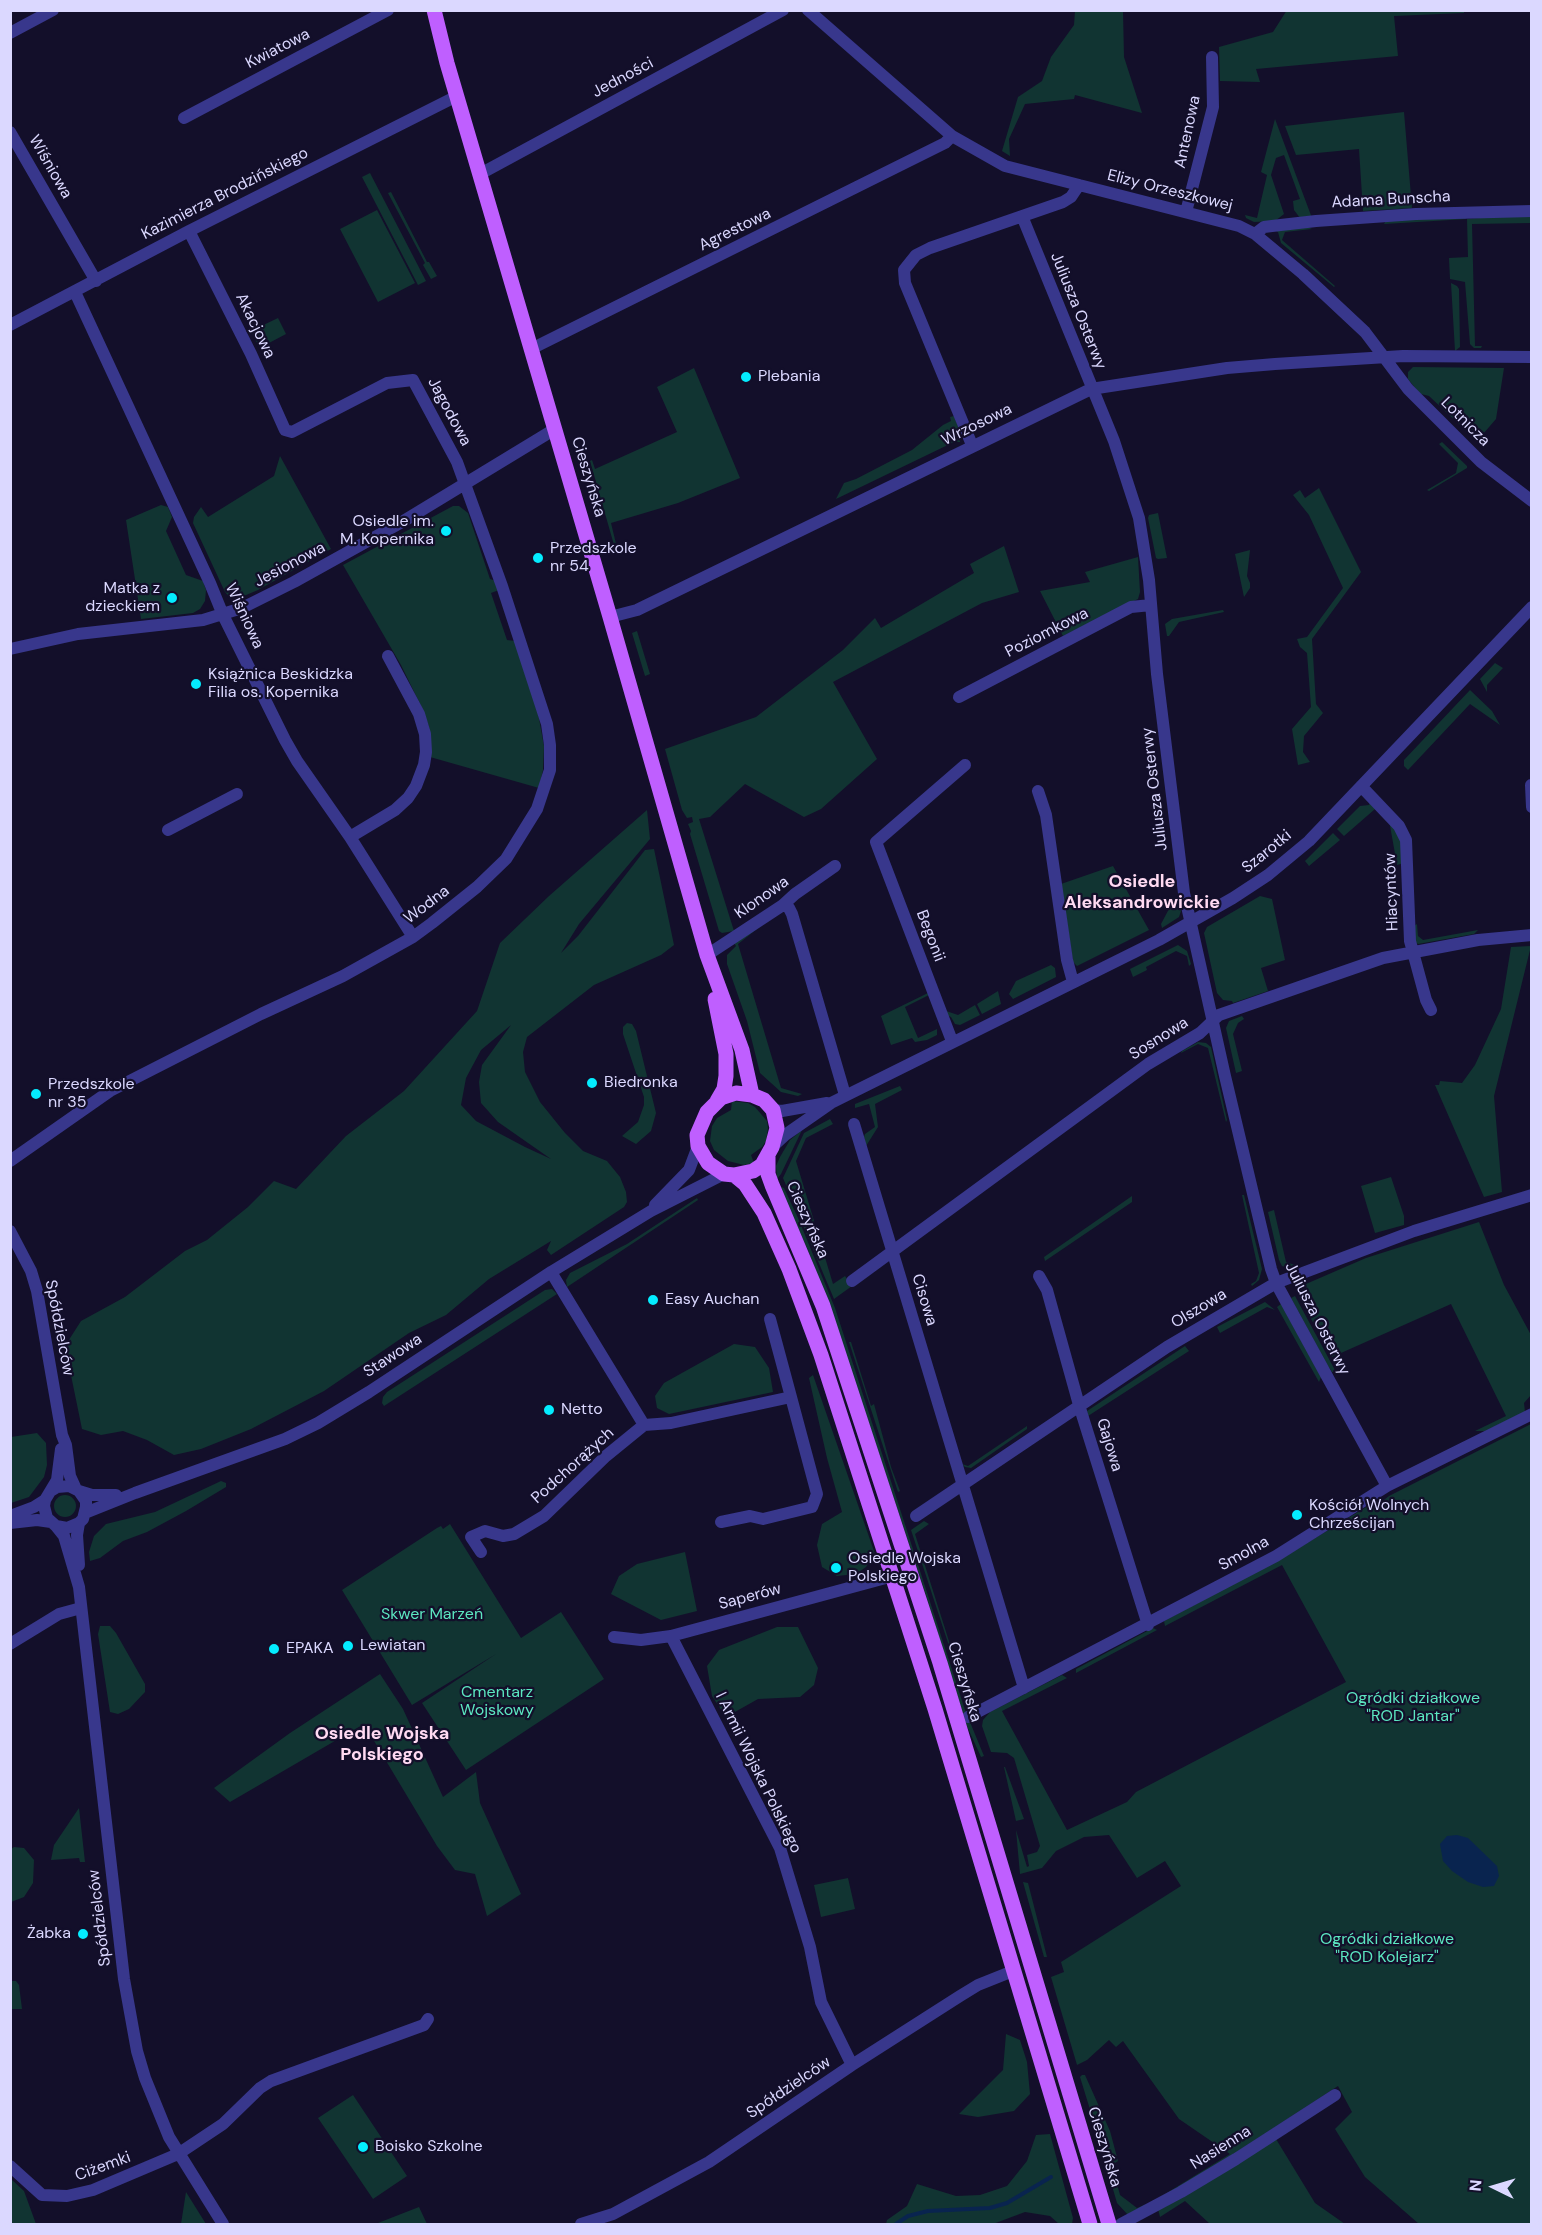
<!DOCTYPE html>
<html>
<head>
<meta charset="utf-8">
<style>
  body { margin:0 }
  #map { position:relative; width:1542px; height:2235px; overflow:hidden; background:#130f2a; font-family:"DM Sans",sans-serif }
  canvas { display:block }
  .frame { position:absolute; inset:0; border:12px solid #dbd8ff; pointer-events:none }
  .north { position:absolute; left:1464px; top:2157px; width:60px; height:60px; -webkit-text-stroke:4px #130f2a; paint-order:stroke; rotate:275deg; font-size:16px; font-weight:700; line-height:24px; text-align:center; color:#dbd8ff }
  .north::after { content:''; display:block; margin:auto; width:21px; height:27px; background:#dbd8ff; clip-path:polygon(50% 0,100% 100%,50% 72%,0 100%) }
</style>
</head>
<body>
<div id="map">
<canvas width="1542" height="2235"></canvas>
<div class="frame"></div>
<div class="north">N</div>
</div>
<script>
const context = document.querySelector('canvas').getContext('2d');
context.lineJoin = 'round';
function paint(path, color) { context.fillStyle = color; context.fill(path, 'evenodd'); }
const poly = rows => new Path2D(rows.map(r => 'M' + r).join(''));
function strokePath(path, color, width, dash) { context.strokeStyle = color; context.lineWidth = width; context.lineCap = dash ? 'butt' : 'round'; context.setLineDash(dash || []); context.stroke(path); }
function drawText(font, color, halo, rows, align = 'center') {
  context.font = font + ' "DM Sans",sans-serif'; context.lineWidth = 4.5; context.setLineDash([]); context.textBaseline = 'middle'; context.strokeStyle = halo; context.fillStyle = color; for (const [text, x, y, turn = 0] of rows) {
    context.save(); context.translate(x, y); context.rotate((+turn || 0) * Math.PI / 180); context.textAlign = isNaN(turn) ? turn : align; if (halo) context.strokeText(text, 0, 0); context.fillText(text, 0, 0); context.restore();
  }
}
paint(poly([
  [1287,10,1464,10,1464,13,1394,16,1398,56,1256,69,1260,82,1220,81,1219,47,1273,32],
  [1075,11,1123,11,1124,57,1142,113,1075,95,1074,99,1025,104,1009,139,1010,156,1002,151,1018,97,1042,81,1051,57,1074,25],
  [1404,112,1412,208,1363,211,1359,149,1296,155,1285,126],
  [1275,119,1312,218,1300,218,1294,210,1293,201,1300,199,1284,155,1276,158,1271,175,1284,214,1275,221,1254,222,1246,218,1245,215,1257,218,1267,175,1261,172],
  [370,173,426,281,418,285,362,177],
  [391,192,427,262,429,262,437,276,431,279,423,265,425,263,388,193],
  [377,210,415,283,378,302,340,229],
  [1531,214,1531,223,1472,224,1475,346,1482,346,1481,348,1474,348,1470,344,1465,282,1450,279,1449,258,1468,257,1467,219,1384,224,1387,219,1463,216,1467,219],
  [1307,227,1312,229,1285,232,1282,240,1335,286,1334,287,1281,243,1278,232,1276,231],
  [1451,283,1457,286,1459,289,1460,347,1455,351],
  [278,318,286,334,269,343,271,347,261,351,251,331],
  [1413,367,1504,368,1496,419,1477,441,1429,396,1421,394,1417,390,1408,379,1408,372],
  [694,368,740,478,678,503,611,523,618,552,616,552,590,461,592,460,595,469,677,432,657,387],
  [954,416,961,434,960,442,954,442,836,499,844,483,856,479,912,450,943,425,951,421,950,417],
  [1442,442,1467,466,1467,468,1429,491,1427,490,1456,473,1458,463,1439,444],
  [280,456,331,549,258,590,239,598,230,598,225,592,193,523,194,517,201,507,208,517,274,476],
  [1319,488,1361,572,1312,639,1316,704,1323,713,1304,736,1303,752,1310,762,1298,765,1292,729,1311,707,1307,653,1300,647,1297,639,1307,637,1343,588,1309,515,1293,495,1300,490,1305,498],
  [161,505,168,507,172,517,166,531,186,575,203,581,206,590,205,601,200,609,193,613,141,619,126,520],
  [453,506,459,506,468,513,490,579,496,581,499,590,491,593,507,640,515,641,536,702,544,746,543,770,539,788,430,757,431,741,429,727,423,710,401,665,343,565],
  [1158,513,1167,558,1158,559,1156,558,1148,518,1149,515],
  [1004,546,1019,592,982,603,833,682,877,759,821,809,804,817,745,784,710,817,699,819,734,931,722,933,719,931,690,834,691,831,688,824,693,822,692,817,687,818,682,810,665,749,756,717,843,650,875,618,881,628,974,573,970,564],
  [1250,550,1247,576,1250,583,1250,588,1244,597,1235,554],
  [1138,557,1140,592,1138,599,1063,636,1040,591,1090,582,1085,572],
  [1223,610,1224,612,1179,622,1169,636,1167,636,1165,624,1172,619],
  [637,631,650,674,645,676,632,633],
  [1495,663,1503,668,1487,685,1487,692,1480,679],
  [1470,690,1492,711,1500,725,1470,704,1408,770,1404,766,1404,760],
  [1370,802,1373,803,1393,824,1400,835,1406,857,1405,896,1404,863,1397,865,1389,820,1375,809,1344,836,1337,829,1360,806,1369,805],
  [647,810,650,839,579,924,561,953,578,936,645,850,654,849,674,945,661,955,594,985,527,1037,523,1052,525,1072,540,1102,565,1133,583,1151,607,1161,620,1177,626,1192,627,1202,624,1207,551,1255,547,1250,551,1241,489,1279,446,1315,409,1333,324,1391,251,1429,201,1449,174,1455,147,1440,123,1431,101,1435,82,1429,65,1346,81,1321,125,1297,185,1251,207,1240,248,1207,274,1181,296,1189,346,1136,404,1091,477,1011,500,943,549,896],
  [511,1025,482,1065,479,1082,481,1103,498,1122,551,1159,525,1147,476,1121,461,1105,466,1078,481,1050],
  [1333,833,1340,840,1309,866,1305,861],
  [1113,866,1149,930,1077,966,1073,962,1061,884],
  [1260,896,1272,899,1285,960,1261,968,1268,991,1233,1003,1232,1001,1223,1000,1217,993,1204,933,1207,927],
  [1178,901,1181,903,1182,908,1179,917,1162,928,1161,924,1170,907],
  [1417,924,1418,936,1423,940,1478,930,1474,934,1418,944,1415,942,1414,926],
  [756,928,757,929,738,944,781,1088,802,1094,798,1096,781,1092,760,1073,747,1021,727,964,727,955,736,946,734,943],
  [1178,945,1187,951,1191,964,1189,966,1187,956,1176,951,1146,967,1147,970,1133,977,1130,969],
  [1531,946,1494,1096,1502,1192,1484,1197,1435,1085,1439,1085,1440,1081,1462,1083,1475,1065,1501,1009,1511,947],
  [1051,965,1055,968,1056,977,1013,999,1009,994,1016,981],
  [998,991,1001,1004,982,1014,977,1004],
  [928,993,929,995,905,1007,918,1038,937,1029,937,1035,927,1040,915,1042,912,1038,891,1045,881,1016],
  [975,1005,980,1015,960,1025,955,1024,951,1017,946,1015,946,1011,958,1015],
  [1242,1016,1244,1019,1238,1023,1233,1034,1242,1071,1236,1073,1226,1028,1229,1021],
  [627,1023,632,1024,636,1031,656,1113,651,1131,636,1144,622,1136,638,1122,644,1105,644,1097,623,1034,623,1027],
  [1198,1042,1206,1043,1211,1047,1227,1120,1226,1122,1208,1048,1198,1044,1181,1053,1182,1051],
  [900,1086,902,1090,875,1104,878,1127,866,1146,864,1137,865,1134,875,1127,869,1104,855,1108,855,1104],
  [732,1101,748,1103,755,1107,767,1121,768,1128,766,1141,762,1147,751,1155,754,1163,744,1165,728,1161,714,1150,710,1141,712,1126,717,1118,731,1110],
  [830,1119,833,1124,806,1138,796,1161,833,1284,845,1276,852,1286,834,1299,783,1178,804,1133],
  [802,1130,781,1174,777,1179,776,1166,780,1157,790,1140],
  [1391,1177,1404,1216,1404,1225,1375,1233,1361,1186],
  [779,1186,784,1188,798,1218,835,1308,965,1710,984,1756,981,1757,966,1724,925,1592,831,1310,807,1248],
  [1242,1195,1244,1195,1262,1269,1259,1280,1252,1286,1251,1284,1256,1281,1259,1273],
  [1132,1196,1132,1202,1045,1261,1044,1257],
  [697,1198,698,1200,567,1287,566,1280,570,1273,627,1244],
  [1274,1210,1286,1262,1295,1265,1288,1268,1282,1266,1279,1260,1268,1212],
  [1479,1222,1504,1285,1531,1335,1531,1395,1524,1403,1525,1412,1485,1431,1475,1431,1506,1416,1451,1304,1332,1357,1298,1295,1299,1287,1366,1258],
  [552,1289,557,1294,384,1406,382,1403,383,1397,387,1392,545,1290],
  [1295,1296,1336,1372,1332,1372,1328,1366,1291,1298],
  [1265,1302,1275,1310,1267,1307,1220,1333,1217,1327],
  [1281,1304,1321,1377,1319,1382,1277,1307],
  [849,1342,851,1342,871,1406,874,1404,891,1467,900,1491,898,1492,896,1486],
  [734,1344,755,1347,769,1368,773,1392,669,1414,657,1408,655,1396,664,1383],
  [1185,1346,1189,1351,1088,1416,1087,1411],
  [813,1375,875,1554,866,1567,856,1574,837,1576,822,1567,817,1545,822,1524,842,1512,827,1458,809,1378],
  [1531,1424,1531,2224,1419,2224,1365,2177,1335,2129,1352,2112,1338,2086,1194,2180,1157,2199,1230,2154,1179,2119,1123,2041,1116,2047,1109,2040,1087,2060,1077,2065,1051,1977,1064,1972,1061,1962,1181,1886,1165,1861,1137,1878,1109,1835,1084,1837,1056,1851,1042,1868,1020,1874,1016,1830,1027,1867,1029,1866,1027,1855,1037,1852,1040,1846,1014,1758,1007,1753,991,1752,982,1726,983,1720,990,1712,1062,1675,1067,1678,1002,1711,1067,1830,1127,1802,1136,1792,1346,1682,1282,1565,1165,1626,1164,1621,1289,1554,1368,1506,1375,1507,1389,1496],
  [1027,1426,1027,1429,971,1468,965,1467,962,1464,968,1466],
  [37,1433,46,1443,47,1465,44,1477,29,1497,11,1503,11,1437],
  [221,1481,226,1483,226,1487,186,1511,147,1532,123,1541,100,1558,90,1561,89,1552,94,1536,106,1524,155,1512],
  '54 1506a11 11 0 1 1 22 0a11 11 0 1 1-22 0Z',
  [924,1521,929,1524,915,1534,954,1657,953,1658,911,1530],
  [450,1524,521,1638,561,1612,604,1679,466,1770,422,1703,496,1654,412,1705,342,1590,437,1528,441,1526,443,1529],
  [685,1552,697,1611,661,1620,611,1594,619,1576,637,1564],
  [100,1626,110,1626,116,1633,145,1684,145,1692,129,1709,118,1714,110,1712,98,1634],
  [777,1627,798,1627,818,1668,814,1685,800,1697,758,1699,726,1717,712,1696,707,1666,719,1650],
  [1153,1628,1157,1630,1076,1673,1076,1669],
  [380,1674,403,1709,443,1797,476,1772,480,1803,521,1894,487,1916,475,1874,455,1870,437,1846,364,1724,230,1802,214,1788,290,1733],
  [1004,1767,1005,1767,1024,1819,1016,1821],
  [79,1808,85,1862,80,1862,79,1858,51,1860,54,1845],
  [14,1847,24,1848,34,1860,33,1883,24,1897,11,1902,11,1849],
  [848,1878,855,1909,821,1917,814,1885],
  [1023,1882,1028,1883,1047,1957,1044,1957],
  [11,1981,16,1981,19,1985,22,2009,11,2009],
  [1006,2034,1020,2040,1027,2062,1030,2094,1014,2111,978,2117,959,2114,1003,2070],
  [1082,2075,1085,2075,1110,2131,1118,2161,1112,2165,1120,2195,1137,2208,1149,2203,1128,2215,1117,2203,1106,2165,1113,2161,1112,2155,1104,2155,1080,2077],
  [353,2095,407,2176,373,2199,318,2118],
  [1050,2134,1073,2218,1072,2224,1059,2224,1050,2216,1025,2212,993,2224,886,2224,887,2220,907,2206,917,2184,956,2196,980,2195,1007,2186,1027,2161,1036,2135],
  [1276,2139,1315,2203,1345,2224,1210,2224,1185,2201,1160,2217,1158,2209],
  [10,2178,24,2191,36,2224,11,2224],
  [186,2192,206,2224,181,2224],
  [419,2207,427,2224,378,2224,378,2223]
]), '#113432');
paint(poly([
  [1457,1835,1468,1838,1497,1866,1499,1876,1494,1886,1483,1887,1468,1882,1452,1871,1443,1861,1440,1844,1447,1836]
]), '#09244f');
strokePath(poly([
  [1110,2159,1114,2157],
  [896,2224,908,2216,928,2211,990,2208,1007,2203,1051,2177]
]), '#09244f', 4);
strokePath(poly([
  [808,10,952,136,1005,166,1239,226,1255,234,1303,274,1365,332,1408,389,1481,462,1532,501],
  [10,33,53,10],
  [184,118,388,10],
  [10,132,96,281],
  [480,174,783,10],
  [1186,212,1213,107,1212,57],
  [1022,216,1114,441,1139,518,1149,580,1157,674,1184,893,1225,1076,1271,1269,1276,1283,1387,1486],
  [1255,234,1264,227,1272,226,1316,221,1416,214,1532,211],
  [75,292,210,583,223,615,285,740,297,761,350,837,413,937],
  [10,325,189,231,457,96],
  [531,349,945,143,952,136],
  [972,445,905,283,904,270,916,255,930,248,1063,202,1071,197,1079,185],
  [610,617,637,610,1091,389,1227,368,1275,364,1403,356,1532,357],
  [10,649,78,634,203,620,242,608,294,582,402,522,555,429],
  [959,697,1131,607,1151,605],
  [1531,785,1532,807],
  [1361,786,1399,826,1406,840,1410,941,1426,1000,1431,1010],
  [1038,791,1046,815,1067,960,1073,982],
  [168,830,237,794],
  [350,837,395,810,408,798,416,786,424,765,426,752,425,734,419,714,388,656],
  [783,905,789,908,792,914,845,1095],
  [707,955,783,905,795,894,835,866],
  [952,1041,876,842,965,765],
  [773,1110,782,1111,827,1103],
  [854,1124,1024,1688],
  [772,1147,785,1135,831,1103,1159,940,1233,898,1268,875,1309,841,1532,607],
  [10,1161,110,1091,261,1014,343,976,413,937,432,923,477,887,506,859,537,809,550,770,550,745,547,724,502,586,457,462,413,380,387,383,292,432,285,430,251,354,189,231],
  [655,1205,689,1170,698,1146],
  [10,1231,31,1271,37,1291,62,1435,66,1445,70,1476,75,1487],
  [551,1272,644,1425],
  [1039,1276,1047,1290,1079,1405,1148,1625],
  [852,1281,1148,1064,1200,1033,1219,1015,1383,958,1478,940,1532,935],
  [770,1319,791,1397],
  [79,1491,92,1495,116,1495],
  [45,1500,44,1506,47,1518,56,1526,67,1528,79,1523,83,1519,86,1507,86,1501,79,1491,69,1486,57,1487,52,1490],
  [85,1513,135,1493,285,1439,318,1423,369,1392,551,1272,651,1211,724,1174],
  [10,1516,34,1507,45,1500,57,1480,61,1449],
  [916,1516,1167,1347,1276,1283,1414,1231,1532,1195],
  [10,1523,37,1520,51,1522],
  [79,1523,77,1535,79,1565],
  [56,1526,64,1536,79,1587,124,1979,137,2051,145,2078,169,2137,223,2224],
  [481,1552,471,1537,485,1531,503,1536,514,1534,544,1516,606,1456,644,1425,671,1423,791,1397,817,1494,812,1507,763,1519,750,1516,721,1522],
  [671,1636,780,1848,810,1947,821,2002,852,2065],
  [614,1637,641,1640,671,1636,893,1576],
  [10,1644,59,1614,81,1608],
  [968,1717,1276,1556,1387,1486,1532,1414],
  [10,2166,42,2195,67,2196,93,2190,178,2154,223,2124,260,2088,271,2081,424,2025,428,2019],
  [581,2224,613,2214,709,2162,852,2065,960,1996,978,1985,1013,1971],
  [1121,2224,1181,2192,1236,2159,1335,2095]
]), '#38378c', 12);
strokePath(poly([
  [434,10,447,63,610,617,707,955,742,1050,752,1095],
  [715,999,726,1054,726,1076,724,1089,717,1101],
  [736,1093,752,1095,764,1100,773,1110,777,1128,772,1147,762,1165,753,1171,734,1175,724,1174,708,1163,698,1146,697,1135,707,1112,721,1098,736,1093],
  [768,1157,768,1174,772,1185,823,1306,940,1663,1109,2224],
  [734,1175,745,1184,764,1213,789,1269,821,1355,935,1709,1090,2224]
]), '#bf5fff', 15);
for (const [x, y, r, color] of [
  [746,377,6,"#04ecff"],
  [446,531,6,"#04ecff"],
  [538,558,6,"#04ecff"],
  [172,598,6,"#04ecff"],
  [196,684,6,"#04ecff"],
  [592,1083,6,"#04ecff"],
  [36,1094,6,"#04ecff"],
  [653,1300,6,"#04ecff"],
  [549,1410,6,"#04ecff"],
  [1297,1515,6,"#04ecff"],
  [836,1568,6,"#04ecff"],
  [348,1646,6,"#04ecff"],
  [274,1649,6,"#04ecff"],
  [83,1934,6,"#04ecff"],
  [363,2147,6,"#04ecff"]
]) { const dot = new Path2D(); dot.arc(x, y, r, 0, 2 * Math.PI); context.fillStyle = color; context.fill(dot); strokePath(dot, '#130f2a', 2); }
drawText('16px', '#dbd8ff', '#130f2a', [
  ["Kwiatowa",278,49,-27],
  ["Jedności",623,78,-28],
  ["Antenowa",1188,132,-78],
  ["Wiśniowa",50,167,60],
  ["Elizy Orzeszkowej",1170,191,14],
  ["Kazimierza Brodzińskiego",225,194,-27],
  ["Adama Bunscha",1391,200,-3],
  ["Agrestowa",735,230,-26],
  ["Juliusza Osterwy",1078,311,68],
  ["Akacjowa",255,326,64],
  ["Jagodowa",449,412,62],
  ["Lotnicza",1465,422,45],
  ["Wrzosowa",977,425,-26],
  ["Cieszyńska",588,477,73],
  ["Jesionowa",290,565,-28],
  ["Wiśniowa",244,616,65],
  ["Poziomkowa",1047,633,-27],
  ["Juliusza Osterwy",1155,789,-97],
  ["Szarotki",1267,852,-39],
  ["Hiacyntów",1392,892,-92],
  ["Klonowa",762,898,-35],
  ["Wodna",427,905,-37],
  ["Begonii",930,936,69],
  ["Sosnowa",1159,1039,-32],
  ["Cieszyńska",807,1220,66],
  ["Cisowa",924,1300,73],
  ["Olszowa",1199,1309,-31],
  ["Juliusza Osterwy",1317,1319,63],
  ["Spółdzielców",59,1328,79],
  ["Stawowa",393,1356,-33],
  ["Gajowa",1109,1445,73],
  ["Podchorążych",573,1466,-42],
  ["Smolna",1244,1554,-29],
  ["Saperów",750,1597,-15],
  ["Cieszyńska",964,1682,73],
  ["I Armii Wojska Polskiego",758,1773,64],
  ["Spółdzielców",100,1918,-97],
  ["Spółdzielców",789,2088,-34],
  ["Cieszyńska",1104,2147,73],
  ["Nasienna",1221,2148,-32],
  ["Ciżemki",103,2167,-20]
]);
drawText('16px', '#dbd8ff', '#130f2a', [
  ["Plebania",758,377],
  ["Osiedle im.",434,522,"right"],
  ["M. Kopernika",434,540,"right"],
  ["Przedszkole",550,549],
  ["nr 54",550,567],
  ["Matka z",160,589,"right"],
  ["dzieckiem",160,607,"right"],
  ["Książnica Beskidzka",208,675],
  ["Filia os. Kopernika",208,693],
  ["Biedronka",604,1083],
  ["Przedszkole",48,1085],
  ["nr 35",48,1103],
  ["Easy Auchan",665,1300],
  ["Netto",561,1410],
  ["Kościół Wolnych",1309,1506],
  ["Chrześcijan",1309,1524],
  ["Osiedle Wojska",848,1559],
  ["Polskiego",848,1577],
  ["Lewiatan",360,1646],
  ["EPAKA",286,1649],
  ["Żabka",71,1934,"right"],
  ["Boisko Szkolne",375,2147]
], 'left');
drawText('16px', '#5ce7c1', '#130f2a', [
  ["Skwer Marzeń",432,1615],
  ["Cmentarz",497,1693],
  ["Wojskowy",497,1711],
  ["Ogródki działkowe",1413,1699],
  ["\"ROD Jantar\"",1413,1717],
  ["Ogródki działkowe",1387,1940],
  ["\"ROD Kolejarz\"",1387,1958]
]);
drawText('bold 18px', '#ffdaf2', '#130f2a', [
  ["Osiedle",1142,882],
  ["Aleksandrowickie",1142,903],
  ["Osiedle Wojska",382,1734],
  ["Polskiego",382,1755]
]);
</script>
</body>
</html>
